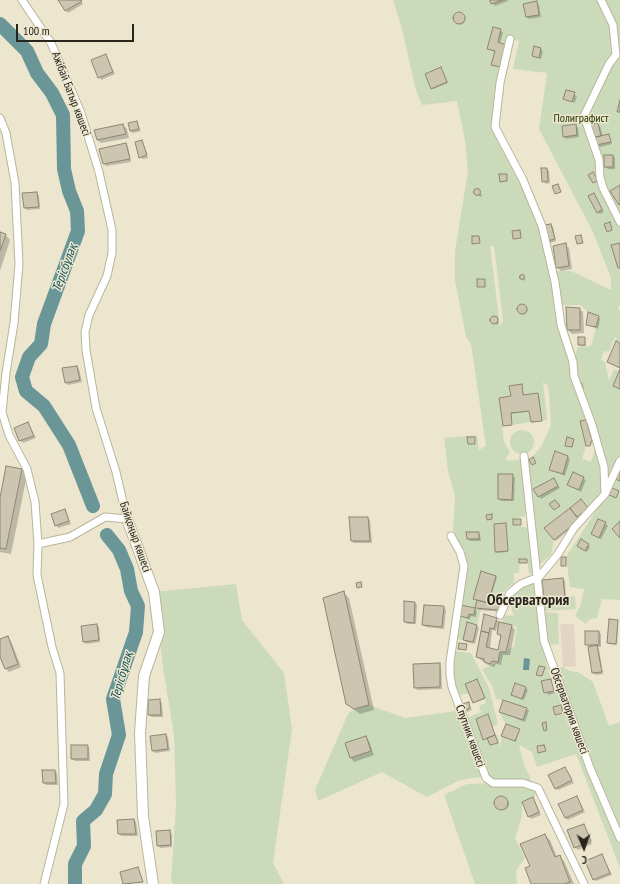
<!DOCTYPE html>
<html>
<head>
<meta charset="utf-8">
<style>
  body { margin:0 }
  #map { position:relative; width:620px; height:884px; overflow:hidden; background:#ece6cf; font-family:"PT Sans Narrow",sans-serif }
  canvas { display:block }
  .north { position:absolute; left:564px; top:828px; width:40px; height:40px; -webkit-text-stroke:3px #ece6cf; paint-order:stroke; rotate:178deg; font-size:11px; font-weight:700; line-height:16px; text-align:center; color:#28251d }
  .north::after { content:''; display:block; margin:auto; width:14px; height:18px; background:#28251d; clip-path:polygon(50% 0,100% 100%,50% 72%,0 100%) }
  .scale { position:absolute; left:16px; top:24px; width:118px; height:18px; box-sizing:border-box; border:2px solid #28251d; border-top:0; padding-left:5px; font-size:12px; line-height:14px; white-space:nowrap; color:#28251d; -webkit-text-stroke:3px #ece6cf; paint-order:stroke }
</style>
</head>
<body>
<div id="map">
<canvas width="620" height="884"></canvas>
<div class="north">С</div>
<div class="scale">100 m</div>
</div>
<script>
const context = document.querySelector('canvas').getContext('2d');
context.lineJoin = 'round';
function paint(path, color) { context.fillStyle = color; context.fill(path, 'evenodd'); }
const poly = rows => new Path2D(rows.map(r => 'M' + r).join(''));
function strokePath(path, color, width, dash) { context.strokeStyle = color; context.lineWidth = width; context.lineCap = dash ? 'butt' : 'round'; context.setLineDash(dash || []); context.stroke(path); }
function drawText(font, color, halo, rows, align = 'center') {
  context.font = font + ' "PT Sans Narrow",sans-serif'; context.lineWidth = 3; context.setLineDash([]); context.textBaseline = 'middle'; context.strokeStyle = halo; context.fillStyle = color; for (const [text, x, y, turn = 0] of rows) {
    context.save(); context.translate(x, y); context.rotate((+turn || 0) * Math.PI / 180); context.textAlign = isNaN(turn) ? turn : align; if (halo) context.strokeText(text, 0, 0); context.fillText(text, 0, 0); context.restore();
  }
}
paint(poly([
  [560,624,574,624,576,666,563,667]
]), '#e2d6c3');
paint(poly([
  [393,0,620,0,620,305,618,307,620,311,620,343,616,341,617,338,615,337,609,352,604,351,601,360,605,362,609,381,614,369,619,371,613,385,620,389,620,461,615,470,613,469,606,483,605,464,603,462,585,411,586,420,580,421,586,446,582,459,591,462,595,450,598,453,602,467,603,489,588,508,581,499,545,528,554,540,551,555,539,565,527,458,532,457,541,447,551,425,549,392,547,385,543,382,547,419,542,421,538,393,523,395,522,384,509,386,511,396,499,398,504,441,510,453,505,459,509,461,521,459,526,503,525,516,514,519,513,525,529,528,532,538,535,573,529,574,527,559,520,559,519,573,514,573,514,583,506,589,502,598,491,596,496,576,481,572,473,598,477,600,475,608,481,609,477,625,467,623,463,640,456,639,459,616,468,618,469,614,474,615,475,608,461,605,465,585,466,560,464,551,453,533,455,496,448,471,444,438,477,435,479,450,486,446,471,344,466,337,455,280,455,251,468,171,465,140,457,101,422,105,416,91,402,29],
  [510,39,519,41,513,69,547,73,539,129,593,232,611,278,611,290,571,271,556,271,560,305,580,305,588,312,599,316,591,346,578,347,573,362,561,325,555,282,542,226,523,180,495,127,500,83],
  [490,246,494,246,503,321,500,326],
  [555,451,568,456,562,474,549,470],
  [498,474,513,475,512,499,498,499],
  [506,523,508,551,495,552,494,524],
  [466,532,478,532,479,539,467,539],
  [529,411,531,422,512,425,511,413],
  '510 442a12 12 0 1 1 24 0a12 12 0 1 1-24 0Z',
  [613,478,620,481,620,600,602,599,597,618,590,619,586,624,575,616,581,604,584,589,570,587,566,557,607,494,616,498,619,491,610,487],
  [537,580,543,651,551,679,542,681,544,693,563,687,554,667,563,667,570,671,578,672,593,682,609,726,620,722,620,868,576,754,537,767,532,752,519,745,524,764,530,777,530,782,491,779,482,755,477,751,466,718,481,712,479,706,486,703,485,698,465,684,469,693,458,696,455,686,452,674,454,651,471,653,489,688,498,724,492,727,488,715,476,719,483,740,487,738,490,745,498,743,495,735,498,735,501,749,501,736,515,741,520,729,506,724,499,712,523,720,527,708,503,700,496,699,492,686,482,669,502,660,498,662,500,652,506,652,514,646,517,627,502,623,504,615,514,616,508,598,523,586],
  [515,683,526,687,522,698,511,695],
  [561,705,563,713,555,715,553,707],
  [236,584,242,620,284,673,292,729,273,863,284,884,173,884,171,881,176,806,174,735,164,674,154,592],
  [575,596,576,609,545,611,544,598],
  [544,612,558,613,559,644,548,645],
  [369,705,405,718,456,711,481,777,460,780,427,797,382,772,318,801,315,790,348,714,354,709],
  [493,783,538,788,535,796,522,802,522,817,515,838,525,858,516,871,517,884,475,884,444,795,467,784]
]), '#cbdbba');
paint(poly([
  [524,658,530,659,529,670,523,670]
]), '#6a9698');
paint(poly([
  [59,0,81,0,83,4,68,13],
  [491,0,508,0,508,1,495,6],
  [536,2,539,5,541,17,529,19,526,17],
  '454.5 19a5.5 5.5 0 1 1 11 0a5.5 5.5 0 1 1-11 0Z',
  [494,28,503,32,500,44,502,69,492,64,495,52,488,48],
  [541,49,543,52,541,59,533,56],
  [105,55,115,74,101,80,92,61],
  [442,69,448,83,433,89,432,88],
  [567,91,577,96,575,103,564,99],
  [594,119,595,125,600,126,603,137,609,135,612,144,600,147,597,145,589,125],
  [137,122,141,131,133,133,130,131],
  [123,125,127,129,129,138,101,143,97,140],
  [575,125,578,128,579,137,566,139,564,136],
  [142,141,148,158,143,159,140,157],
  [126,144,128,146,131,162,106,166,104,164],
  [605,156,613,156,615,158,615,169,608,169,605,167],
  [547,169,549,171,550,183,546,184,543,181],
  [477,190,482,195,481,197,475,193],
  [37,193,39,196,40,209,27,210,25,208],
  [596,197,604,212,600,214,597,212],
  [551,225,553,227,556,241,550,243,548,240],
  [0,233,5,234,10,240,0,271],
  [565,245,569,248,572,269,561,271,557,267],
  [522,276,526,280,525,281,521,277],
  '518.5 310a4.5 4.5 0 1 1 9 0a4.5 4.5 0 1 1-9 0Z',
  [579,309,583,312,584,333,572,334,568,330],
  [598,316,600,319,598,329,587,325],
  [493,317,499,322,497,325,491,321],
  [585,338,586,346,580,346,579,345],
  [77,367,79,369,82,382,68,385,66,383],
  [582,382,584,388,581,389,579,383],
  [522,385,524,396,539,395,542,421,532,423,530,411,511,414,512,425,505,426,512,397],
  [27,423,36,438,23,443,20,440],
  [567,456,570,459,565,476,550,469],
  [7,467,22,470,27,475,11,554,0,552,0,503],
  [573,473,586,480,581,492,568,484],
  [512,475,515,478,514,501,501,501,499,499],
  [554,479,560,488,541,499,539,496],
  [581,500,588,509,577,518,579,521,556,541,546,528],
  [65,510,71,524,58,528,52,514],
  [368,518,370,520,372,543,354,543,352,541],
  [605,523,608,526,601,539,592,534],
  [506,524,508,552,497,553,496,552],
  [478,533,480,535,481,541,470,541,468,539],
  [588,545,590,547,587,552,580,548],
  [482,573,497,577,491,597,504,602,501,612,479,610,476,607],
  [562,579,565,581,566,599,548,600,545,598],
  [344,593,349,598,374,710,360,714,347,704],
  [415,603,417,605,416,624,408,624,405,622],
  [444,607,446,610,444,629,426,627,423,625],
  [475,609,477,611,476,617,471,616,470,620,460,615],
  [484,616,499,621,496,631,492,630,490,649,499,651,502,638,498,634,512,626,515,630,510,655,503,655,501,665,496,664,494,667,488,665,477,657],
  [618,621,617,645,609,644,608,643],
  [96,625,99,627,100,642,86,644,84,642],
  [477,626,479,628,475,644,466,642,464,640],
  [598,632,601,634,601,647,597,647,599,649,603,674,596,675,593,673,589,647,586,644],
  [7,637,11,641,21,667,9,672,5,668,0,654,0,640],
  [439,664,441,667,442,689,417,690,415,687],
  [550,680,555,693,548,695,543,682],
  [478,681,485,699,474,703,474,702],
  [526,688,528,690,524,700,512,695],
  [160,700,162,703,163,717,151,717,149,714],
  [468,703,472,710,467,712,465,709],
  [526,708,529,711,525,722,500,712],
  [519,730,516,742,502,736],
  [165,735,168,737,170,751,155,753,153,750],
  [366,737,369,741,374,755,354,762,351,758,346,744],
  [87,746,89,748,90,761,75,761,72,759],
  [565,768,574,783,558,790,556,788],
  [55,771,57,773,58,785,46,785,44,783],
  [577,797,585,812,568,820,565,818],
  '497 804a6 6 0 1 1 12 0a6 6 0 1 1-12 0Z',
  [533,798,541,815,531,819,529,816],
  [134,820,136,822,138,836,121,836,119,833],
  [584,825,592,844,578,850,575,847],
  [170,831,172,834,172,847,160,848,158,845],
  [545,835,550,840,557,857,559,856,564,861,574,884,532,884,531,867],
  [602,855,612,875,596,881,594,879],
  [138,868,143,881,124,884,121,873]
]), '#0003');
strokePath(poly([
  [0,24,27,51,37,73,52,93,63,115,64,169,69,191,77,211,78,231,44,324,41,344,29,357,22,377,26,391,44,406,69,445,93,506],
  [75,884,75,864,84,846,83,821,96,810,105,794,106,774,119,735,113,699,136,632,138,606,131,591,127,569,119,550,107,535]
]), '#6a9698', 14);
const building = poly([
  [58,0,81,0,82,1,65,11,58,0],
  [490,0,503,0,491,4,490,0],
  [537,1,539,15,526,17,523,4,537,1],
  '453 18a6 6 0 1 1 12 0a6 6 0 1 1-12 0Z',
  [493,27,501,29,498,42,506,45,500,67,491,65,495,51,487,49,493,27],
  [534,46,541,48,539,58,532,56,534,46],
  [106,54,113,72,98,78,91,60,106,54],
  [441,67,447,82,431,89,425,74,441,67],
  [566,90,575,92,572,102,563,99,566,90],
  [620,100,620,112,617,112,620,100],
  [594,117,595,124,588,125,587,119,594,117],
  [137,121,139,129,130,131,128,123,137,121],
  [598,123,601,136,592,138,589,125,598,123],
  [123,124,126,134,97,140,94,130,123,124],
  [576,124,577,135,563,137,562,126,576,124],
  [609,134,611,142,596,145,595,137,609,134],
  [142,140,147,155,139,158,135,142,142,140],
  [126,143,130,159,103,164,99,149,126,143],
  [604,155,613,155,613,167,604,167,604,155],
  [541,168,547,168,548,181,542,182,541,168],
  [593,172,598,181,593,183,588,175,593,172],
  [499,174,507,174,507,181,500,182,499,174],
  [558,184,561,192,555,194,552,186,558,184],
  [620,185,620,204,619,205,610,191,620,185],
  '473.5 192a3.5 3.5 0 1 1 7 0a3.5 3.5 0 1 1-7 0Z',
  [37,192,39,207,24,208,22,193,37,192],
  [594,193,602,209,597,213,588,196,594,193],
  [610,222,612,230,607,232,604,224,610,222],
  [551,224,555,239,547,241,544,225,551,224],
  [520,230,521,238,513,239,512,231,520,230],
  [0,232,6,234,0,251,0,232],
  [581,235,583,243,577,244,575,236,581,235],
  [472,236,479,236,480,243,472,244,472,236],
  [566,243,569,266,556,268,553,246,566,243],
  [620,243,620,268,618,268,611,245,620,243],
  '519.5 277a2.5 2.5 0 1 1 5 0a2.5 2.5 0 1 1-5 0Z',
  [477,279,485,279,485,287,477,287,477,279],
  '517 309a5 5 0 1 1 10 0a5 5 0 1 1-10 0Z',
  [566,307,580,308,580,330,567,330,566,307],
  [588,312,599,316,596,327,586,325,588,312],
  '490 320a4 4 0 1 1 8 0a4 4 0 1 1-8 0Z',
  [578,337,585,337,585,345,578,345,578,337],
  [616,341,620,343,620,368,607,362,616,341],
  [77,366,80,380,65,383,62,368,77,366],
  [620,369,620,389,613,386,620,369],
  [522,384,523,395,538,393,542,421,531,422,529,411,511,413,512,425,503,426,499,398,511,396,509,386,522,384],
  [586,420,592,440,590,446,586,446,580,421,586,420],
  [28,422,34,436,19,441,14,428,28,422],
  [467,437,475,437,475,444,468,444,467,437],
  [567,437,574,439,572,447,565,446,567,437],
  [555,451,568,456,563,474,549,470,555,451],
  [533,457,536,463,532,465,529,460,533,457],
  [6,466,22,469,6,549,0,548,0,498,6,466],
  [617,471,620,473,620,481,613,478,617,471],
  [573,472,584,477,579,490,567,485,573,472],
  [498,474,513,474,512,500,498,499,498,474],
  [554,478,558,486,538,497,533,489,554,478],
  [610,487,619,491,616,498,607,494,610,487],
  [581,499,588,508,577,517,570,508,581,499],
  [555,500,560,506,554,510,549,504,555,500],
  [570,508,579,520,554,540,544,528,570,508],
  [65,509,69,521,55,526,51,514,65,509],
  [492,514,492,519,487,520,486,515,492,514],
  [349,517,368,517,370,541,351,541,349,517],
  [513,519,521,519,521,525,513,525,513,519],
  [598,519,606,522,599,538,591,534,598,519],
  [620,521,620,538,612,529,620,521],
  [506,523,508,551,495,552,494,524,506,523],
  [466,532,479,532,479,539,467,539,466,532],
  [581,539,589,544,585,551,577,546,581,539],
  [561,557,566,557,566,566,561,566,561,557],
  [519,559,527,559,527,563,519,563,519,559],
  [481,571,496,576,488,603,473,599,481,571],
  [563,578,565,597,544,598,542,580,563,578],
  [361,582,362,587,357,588,356,583,361,582],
  [344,591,369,705,354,709,346,704,323,598,344,591],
  [491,596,502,598,499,610,475,608,477,600,488,603,491,596],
  [404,601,415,602,414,623,404,622,404,601],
  [424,605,444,606,442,627,422,625,424,605],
  [461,605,475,608,474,615,469,614,468,618,459,616,461,605],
  [484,614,497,618,494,629,490,628,489,633,481,631,484,614],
  [609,619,618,620,616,644,607,643,609,619],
  [467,622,477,625,473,642,463,640,467,622],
  [499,622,512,625,506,652,500,652,498,662,492,661,490,664,484,662,484,659,476,657,481,631,489,633,486,647,498,650,501,635,497,634,499,622],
  [97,624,99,640,83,642,81,626,97,624],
  [585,631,599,631,599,645,585,645,585,631],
  [8,636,18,664,5,669,0,657,0,639,8,636],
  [459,643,467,644,466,650,458,649,459,643],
  [597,645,602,672,592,673,588,647,597,645],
  [440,663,440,687,414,688,413,664,440,663],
  [539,666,545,667,542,676,536,675,539,666],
  [477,679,485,698,473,703,465,684,477,679],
  [551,679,554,691,544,693,541,681,551,679],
  [515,683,526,687,522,699,511,695,515,683],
  [160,699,161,715,148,715,148,700,160,699],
  [503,700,527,708,523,720,499,712,503,700],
  [469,702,470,708,464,710,462,704,469,702],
  [561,705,563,713,555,715,553,707,561,705],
  [488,714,495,735,483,740,476,719,488,714],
  [546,722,547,730,544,731,542,723,546,722],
  [506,724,520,729,515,741,501,736,506,724],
  [166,734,168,749,152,751,150,736,166,734],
  [495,735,498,743,490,745,487,738,495,735],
  [366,736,371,751,350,758,345,743,366,736],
  [71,745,88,745,88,759,71,759,71,745],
  [544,745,546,751,538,753,537,746,544,745],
  [565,767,572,780,555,789,548,775,565,767],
  [42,770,55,770,56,783,43,783,42,770],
  [577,796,583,810,565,818,558,804,577,796],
  '494 803a7 7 0 1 1 14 0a7 7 0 1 1-14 0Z',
  [533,797,539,812,528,817,522,802,533,797],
  [134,819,136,834,118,834,117,820,134,819],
  [584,824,591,841,574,848,567,830,584,824],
  [170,830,171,845,157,846,156,831,170,830],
  [545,834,555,857,560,855,570,882,564,884,531,884,525,868,530,866,520,844,545,834],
  [602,854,610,873,593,880,585,861,602,854],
  [138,867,143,882,123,884,120,872,138,867]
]);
paint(building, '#ccc6b0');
strokePath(building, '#8d8772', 1);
const street = poly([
  [22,0,51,43,81,113,99,172,112,230,112,253,107,276,89,315,85,332,86,350,96,408,116,472,127,519,105,517,70,537,38,544],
  [601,0,613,25,616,55,609,64,584,116,599,160,600,177,603,188,620,222],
  [510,39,500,83,495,127,523,180,542,226,555,282,561,325,573,362,574,376,592,425,604,467,605,494],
  [0,118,6,133,15,183,19,264,14,323,6,373,2,412,9,435,27,469,35,502,38,544,37,575,52,647,60,673,64,804,44,884],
  [524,456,544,641,590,768,620,838],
  [451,536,460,552,464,566,450,662,450,675,452,687,486,778,493,783,523,783,538,788,584,884],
  [500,615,510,593,521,584,539,577,558,554,574,528,605,494,620,461]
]);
const secondary = poly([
  [127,519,154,592,159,632,144,676,140,733,143,816,153,884]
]);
strokePath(street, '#bab49e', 9);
strokePath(secondary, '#bab49e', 12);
strokePath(street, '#fff', 7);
strokePath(secondary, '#fff', 10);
drawText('12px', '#28251d', '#ece6cf', [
  ["Ажібай Батыр көшесі",71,94,69],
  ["Байқоңыр көшесі",135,537,71],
  ["Обсерватория көшесі",569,711,70],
  ["Спутник көшесі",470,736,70]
]);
drawText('12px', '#253804', '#ece6cf', [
  ["Полиграфист",581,119]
]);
drawText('italic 13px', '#135357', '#ece6cf', [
  ["Терісбұлақ",65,268,-70],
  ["Терісбұлақ",122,676,-74]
]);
drawText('bold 16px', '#28251d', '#ece6cf', [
  ["Обсерватория",528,600]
]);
</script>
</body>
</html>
